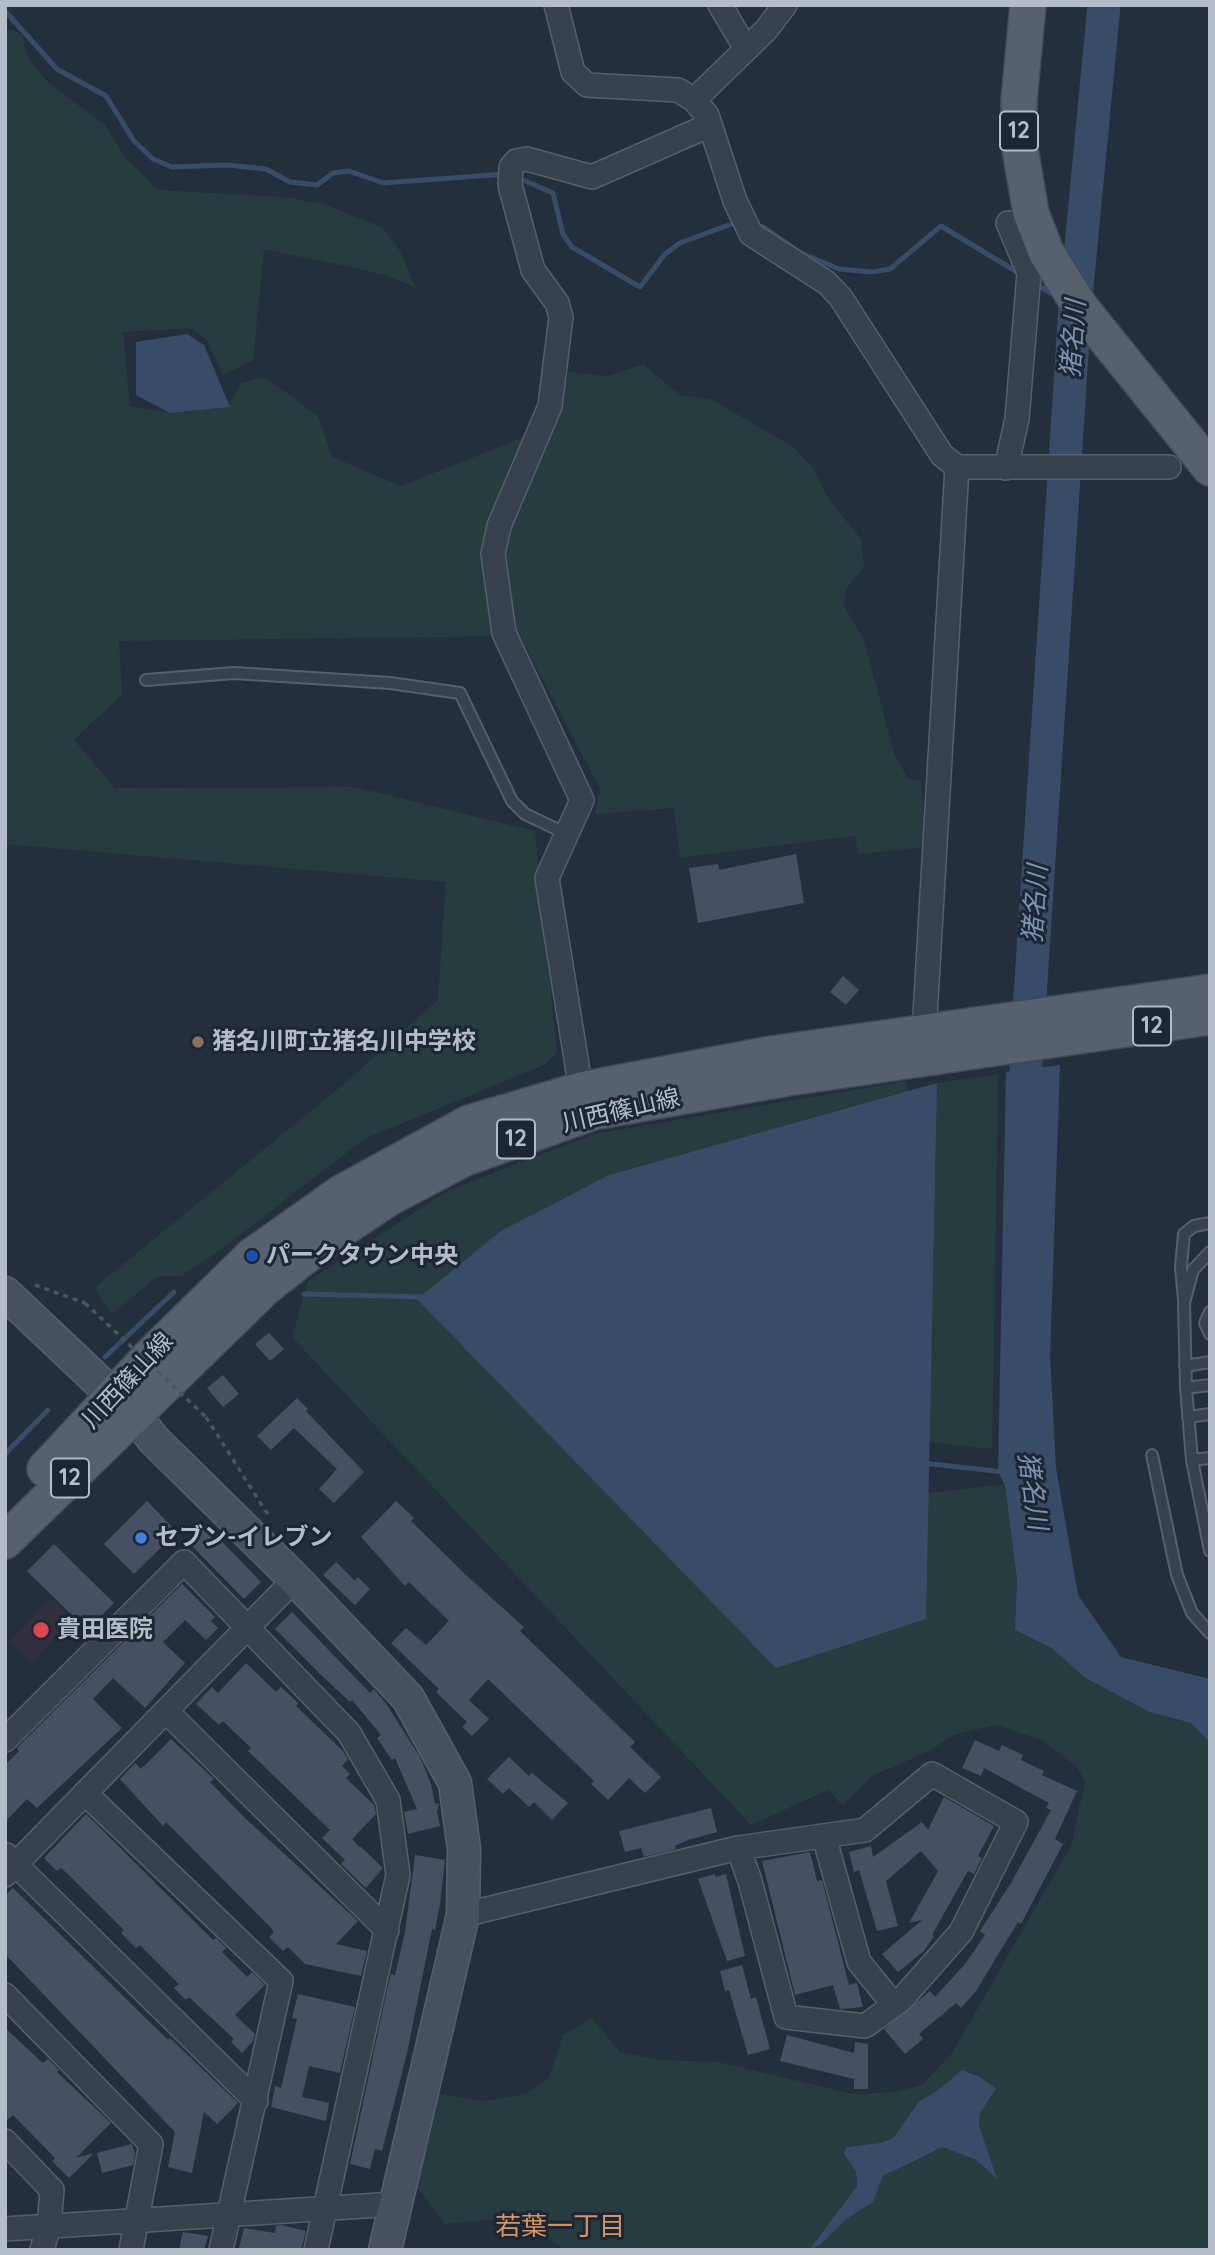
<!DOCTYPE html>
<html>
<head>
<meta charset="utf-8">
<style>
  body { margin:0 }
  #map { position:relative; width:1215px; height:2255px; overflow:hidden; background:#242f3e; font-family:Quicksand,sans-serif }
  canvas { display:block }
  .frame { position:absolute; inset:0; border:7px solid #b4bcc9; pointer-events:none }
</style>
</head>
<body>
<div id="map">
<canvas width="1215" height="2255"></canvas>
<div class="frame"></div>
</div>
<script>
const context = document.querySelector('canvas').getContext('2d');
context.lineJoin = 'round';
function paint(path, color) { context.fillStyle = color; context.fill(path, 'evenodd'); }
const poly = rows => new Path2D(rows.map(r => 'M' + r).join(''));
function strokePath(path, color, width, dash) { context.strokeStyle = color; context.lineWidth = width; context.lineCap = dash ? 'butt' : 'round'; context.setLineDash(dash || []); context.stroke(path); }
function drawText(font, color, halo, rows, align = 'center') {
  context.font = font + ' Quicksand,"Noto Sans JP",sans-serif'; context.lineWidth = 6; context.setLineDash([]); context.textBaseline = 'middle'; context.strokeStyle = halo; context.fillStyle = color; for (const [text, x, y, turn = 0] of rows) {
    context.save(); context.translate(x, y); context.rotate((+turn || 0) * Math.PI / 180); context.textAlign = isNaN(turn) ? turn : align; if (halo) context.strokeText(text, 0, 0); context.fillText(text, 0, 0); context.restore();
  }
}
paint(poly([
  [51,1597,72,1619,32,1663,10,1641]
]), '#32303f');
paint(poly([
  [5,28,21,34,29,60,48,82,105,125,127,160,158,190,285,197,326,205,383,228,400,251,416,288,386,275,264,249,253,360,223,375,207,340,192,328,123,332,130,406,170,413,229,407,241,383,265,377,318,416,332,457,401,486,554,425,569,372,609,376,643,364,680,395,711,399,793,447,814,469,826,495,861,539,864,567,846,589,843,604,864,640,894,753,908,779,921,781,927,847,858,854,855,836,680,858,674,808,595,814,600,789,520,636,119,641,122,694,74,740,115,788,354,787,535,831,557,1053,544,1065,364,1139,222,1249,181,1276,158,1276,112,1314,94,1288,345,1083,438,1000,446,882,5,844],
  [998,1074,992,1449,929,1442,937,1083],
  [906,1081,909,1092,609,1175,925,1619,928,1493,1005,1484,1017,1579,1015,1630,1053,1649,1085,1678,1150,1712,1191,1723,1210,1743,1210,2250,813,2250,846,2219,873,2202,883,2176,943,2147,976,2160,996,2178,979,2126,980,2077,962,2070,937,2091,919,2101,894,2137,881,2143,846,2147,844,2154,856,2171,857,2186,809,2250,565,2250,522,2217,445,2224,416,2186,439,2094,484,2101,526,2094,550,2076,563,2035,592,2018,620,2052,662,2060,718,2062,853,2094,894,2092,922,2085,952,2053,1072,1844,1085,1781,1077,1767,1042,1740,996,1725,954,1735,929,1751,874,1775,842,1805,828,1790,751,1825,292,1337,308,1281,449,1190,595,1134]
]), '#263c3f');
paint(poly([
  [187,334,204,345,230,407,170,413,136,395,136,342],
  [1060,1065,1050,1356,1056,1468,1078,1595,1121,1657,1210,1679,1210,1743,1191,1723,1150,1712,1085,1678,1053,1649,1015,1630,1017,1579,1005,1485,998,1472,1006,1072],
  [937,1083,926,1619,776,1668,417,1299,501,1231,609,1175],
  [962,2070,980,2077,996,2089,980,2113,979,2126,997,2179,976,2160,943,2147,883,2176,873,2202,846,2219,820,2245,809,2250,857,2186,856,2171,844,2154,846,2147,881,2143,894,2137,919,2101,937,2091]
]), '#394c67');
strokePath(poly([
  [5,11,57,69,106,96,134,141,153,159,172,167,227,165,266,169,290,182,317,185,333,173,349,171,383,183,506,174],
  [516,177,553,193,563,234,572,247,640,287,665,254,680,243,737,222],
  [753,225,763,227,801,253,839,269,871,272,890,269,941,226,1022,275],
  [1036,284,1054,295],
  [304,1294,426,1297],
  [105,1357,174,1292],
  [5,1454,48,1410],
  [923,1463,1004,1472]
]), '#394c67', 5);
strokePath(poly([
  [1026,1113,1026,1058,1075,308,1104,5]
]), '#394c67', 33);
paint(poly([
  [796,854,804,903,698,923,689,868,718,864,719,870],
  [843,976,859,990,846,1005,830,992],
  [269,1333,284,1349,270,1361,255,1344],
  [223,1375,239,1394,223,1407,207,1388],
  [297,1398,308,1409,306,1411,364,1472,334,1503,319,1489,337,1469,294,1428,271,1450,257,1436],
  [147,1501,177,1532,134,1574,104,1544],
  [396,1501,414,1518,411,1521,466,1575,524,1627,520,1631,635,1742,630,1747,661,1777,645,1793,629,1778,608,1800,591,1784,594,1781,488,1679,469,1700,489,1719,472,1736,462,1727,467,1722,436,1692,439,1689,391,1643,406,1628,426,1645,449,1621,409,1582,405,1586,361,1537],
  [206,1525,261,1582,244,1599,189,1543],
  [54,1544,114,1603,87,1630,27,1571],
  [336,1562,355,1581,358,1577,370,1589,355,1605,323,1575],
  [182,1584,215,1617,211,1621,218,1628,206,1640,185,1620,163,1642,185,1663,145,1708,113,1678,93,1699,122,1728,37,1808,27,1799,5,1822,5,1765,19,1751,17,1748],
  [292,1612,370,1693,374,1689,387,1705,420,1757,431,1784,435,1804,439,1803,437,1812,440,1826,408,1834,404,1812,417,1809,395,1758,392,1760,377,1738,381,1735,352,1700,350,1702,320,1674,275,1629],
  [246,1663,276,1692,281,1687,298,1703,296,1706,343,1751,348,1759,342,1766,350,1774,346,1778,374,1805,376,1814,352,1839,359,1846,356,1846,361,1847,383,1868,366,1888,341,1864,345,1860,322,1838,330,1830,248,1751,251,1748,223,1721,219,1725,196,1704,212,1687,218,1693],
  [171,1739,214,1779,210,1782,246,1819,358,1921,336,1944,367,1951,361,1976,305,1964,288,1947,283,1951,269,1937,274,1932,272,1929,166,1822,163,1826,120,1779,135,1763,141,1769],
  [975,1740,999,1751,1002,1745,1023,1755,1021,1760,1044,1771,1042,1775,1077,1791,1055,1839,1063,1844,1021,1924,1018,1922,976,1991,961,2008,956,2003,919,2034,923,2039,905,2054,884,2029,930,1991,935,1997,965,1964,985,1935,980,1931,1011,1883,1051,1810,1046,1808,1049,1803,984,1768,981,1776,962,1768],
  [509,1757,529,1776,532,1773,568,1803,552,1820,534,1802,529,1807,509,1788,503,1794,487,1779],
  [944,1797,994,1826,978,1856,982,1858,974,1874,968,1871,932,1935,934,1936,924,1951,898,1972,882,1954,922,1920,909,1923,938,1871,921,1851,886,1881,898,1926,877,1931,859,1870,854,1872,849,1852,871,1846,873,1857,922,1822,928,1830],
  [711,1808,717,1832,688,1840,675,1846,676,1849,644,1857,641,1848,625,1852,619,1831],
  [86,1814,213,1940,216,1938,226,1948,222,1952,247,1977,252,1972,265,1985,235,2015,255,2034,253,2041,242,2053,231,2042,234,2039,189,1997,186,2000,174,1988,179,1984,140,1945,136,1948,121,1933,124,1930,69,1875,61,1868,57,1871,44,1858],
  [810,1852,817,1881,822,1880,849,1985,857,1983,863,2007,840,2009,833,1985,795,1995,762,1861],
  [415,1855,445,1860,440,1904,435,1930,432,1929,407,2053,382,2151,375,2149,370,2169,350,2164,387,1990,391,1974,395,1975,405,1932],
  [715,1874,715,1877,726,1874,745,1956,727,1961,698,1879],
  [13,1888,168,2040,170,2038,238,2103,217,2124,204,2112,192,2173,168,2167,175,2132,5,1954,5,1896],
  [742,1965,751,1999,756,1997,770,2049,748,2055,729,1990,725,1991,720,1971],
  [298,1994,355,2007,340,2073,309,2066,302,2097,329,2103,326,2121,271,2107,275,2086,281,2088,297,2019,292,2018],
  [5,2028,43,2063,48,2059,59,2070,57,2072,111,2123,76,2158,94,2153,69,2178,52,2161,55,2158,13,2115,5,2122],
  [787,2035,854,2053,855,2042,868,2044,868,2089,854,2089,854,2079,780,2061],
  [132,2144,135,2154,133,2165,102,2173,97,2153],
  [281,2225,306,2231,301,2250,239,2248,244,2228,275,2233,276,2226],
  [183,2232,208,2236,204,2250,179,2250]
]), '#455162');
const lane = poly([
  [146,680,234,673,390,683,460,693,512,801,525,814,567,834],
  [1210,1252,1193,1270,1184,1303,1186,1388,1192,1460,1210,1551],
  [1184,1300,1181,1267,1184,1234,1194,1226,1210,1223],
  [1210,1312,1205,1323,1210,1334],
  [1185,1366,1210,1362],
  [1186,1388,1210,1385],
  [1188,1417,1210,1414],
  [1152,1455,1177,1575,1192,1613,1210,1633],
  [1192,1460,1210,1458]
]);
const street = poly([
  [556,5,573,72,587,85,678,90,694,100,707,115,735,201,751,234,827,283,841,298,942,455,957,467,1169,467],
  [720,5,746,49],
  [694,100,766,30,785,5],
  [1006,468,1017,419,1029,273,1008,223],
  [924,1033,957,467],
  [581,1090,547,878,582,800,504,633,493,554,499,526,550,406,561,317,557,303,533,270,510,185,511,167,516,161,527,159,592,177,710,125],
  [166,1711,387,1930],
  [5,1740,184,1562,349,1733,388,1800,398,1875,316,2250],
  [85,1793,281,1981,221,2250],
  [824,1836,859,1962,894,2005],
  [6,1855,256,2101],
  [5,1875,295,1579],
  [463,1915,738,1848,865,1830,932,1774,1016,1822,961,1932,901,2000,865,2026,786,2017,750,1881,738,1848],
  [5,1995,151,2144,131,2250],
  [5,2141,52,2190,49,2226,42,2250],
  [5,2229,395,2204]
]);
const secondary = poly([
  [5,1293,134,1415,154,1440,295,1579,408,1698,455,1783,464,1849,463,1915,385,2250]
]);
const primary = poly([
  [1028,5,1019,100,1019,143,1031,213,1046,252,1081,308,1210,468],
  [45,1469,152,1354,252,1256,341,1193,469,1123,581,1090,771,1054,1210,992],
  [5,1541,266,1287,326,1240,389,1198,465,1158,593,1112,788,1078,1210,1017]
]);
strokePath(lane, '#565f6c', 14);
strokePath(street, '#565f6c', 26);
strokePath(secondary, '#565f6c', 35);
strokePath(primary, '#414a57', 38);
strokePath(poly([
  [35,1285,85,1303],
  [206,1417,270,1518]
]), '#44595c', 3.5, [5, 5]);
strokePath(lane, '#38414e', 10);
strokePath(street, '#38414e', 23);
strokePath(secondary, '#465061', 32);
strokePath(primary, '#56606e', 35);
strokePath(poly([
  [85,1303,206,1417]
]), '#44595c', 3.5, [5, 5]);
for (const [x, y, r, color] of [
  [198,1042,7,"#8d6e63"],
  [252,1256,7,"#1a4fb4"],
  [141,1538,7,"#3f7fe0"],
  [41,1630,9,"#e0444e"]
]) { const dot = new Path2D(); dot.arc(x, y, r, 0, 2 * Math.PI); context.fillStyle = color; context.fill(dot); strokePath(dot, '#1d2633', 2.5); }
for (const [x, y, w] of [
  [1019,131,38],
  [1152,1026,38],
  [516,1139,38],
  [70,1478,38]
]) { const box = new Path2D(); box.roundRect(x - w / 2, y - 19.5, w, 39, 5); context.fillStyle = '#1d2633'; context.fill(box); strokePath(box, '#b4bcc9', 2); }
drawText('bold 23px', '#b4bcc9', null, [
  ["12",1019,131],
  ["12",1152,1026],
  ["12",516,1139],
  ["12",70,1478]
]);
drawText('bold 24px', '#b4bcc9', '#1d2633', [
  ["猪名川町立猪名川中学校",212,1042],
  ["パークタウン中央",266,1256],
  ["セブン-イレブン",155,1538],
  ["貴田医院",57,1630]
], 'left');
drawText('24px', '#b4bcc9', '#1d2633', [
  ["川西篠山線",621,1111,-13],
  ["川西篠山線",128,1381,-47]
]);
drawText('italic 26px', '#7c92b1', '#1d2633', [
  ["猪名川",1074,339,-86],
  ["猪名川",1036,904,-86],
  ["猪名川",1032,1491,82]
]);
drawText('26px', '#d59563', '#1d2633', [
  ["若葉一丁目",560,2227]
]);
</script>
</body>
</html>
